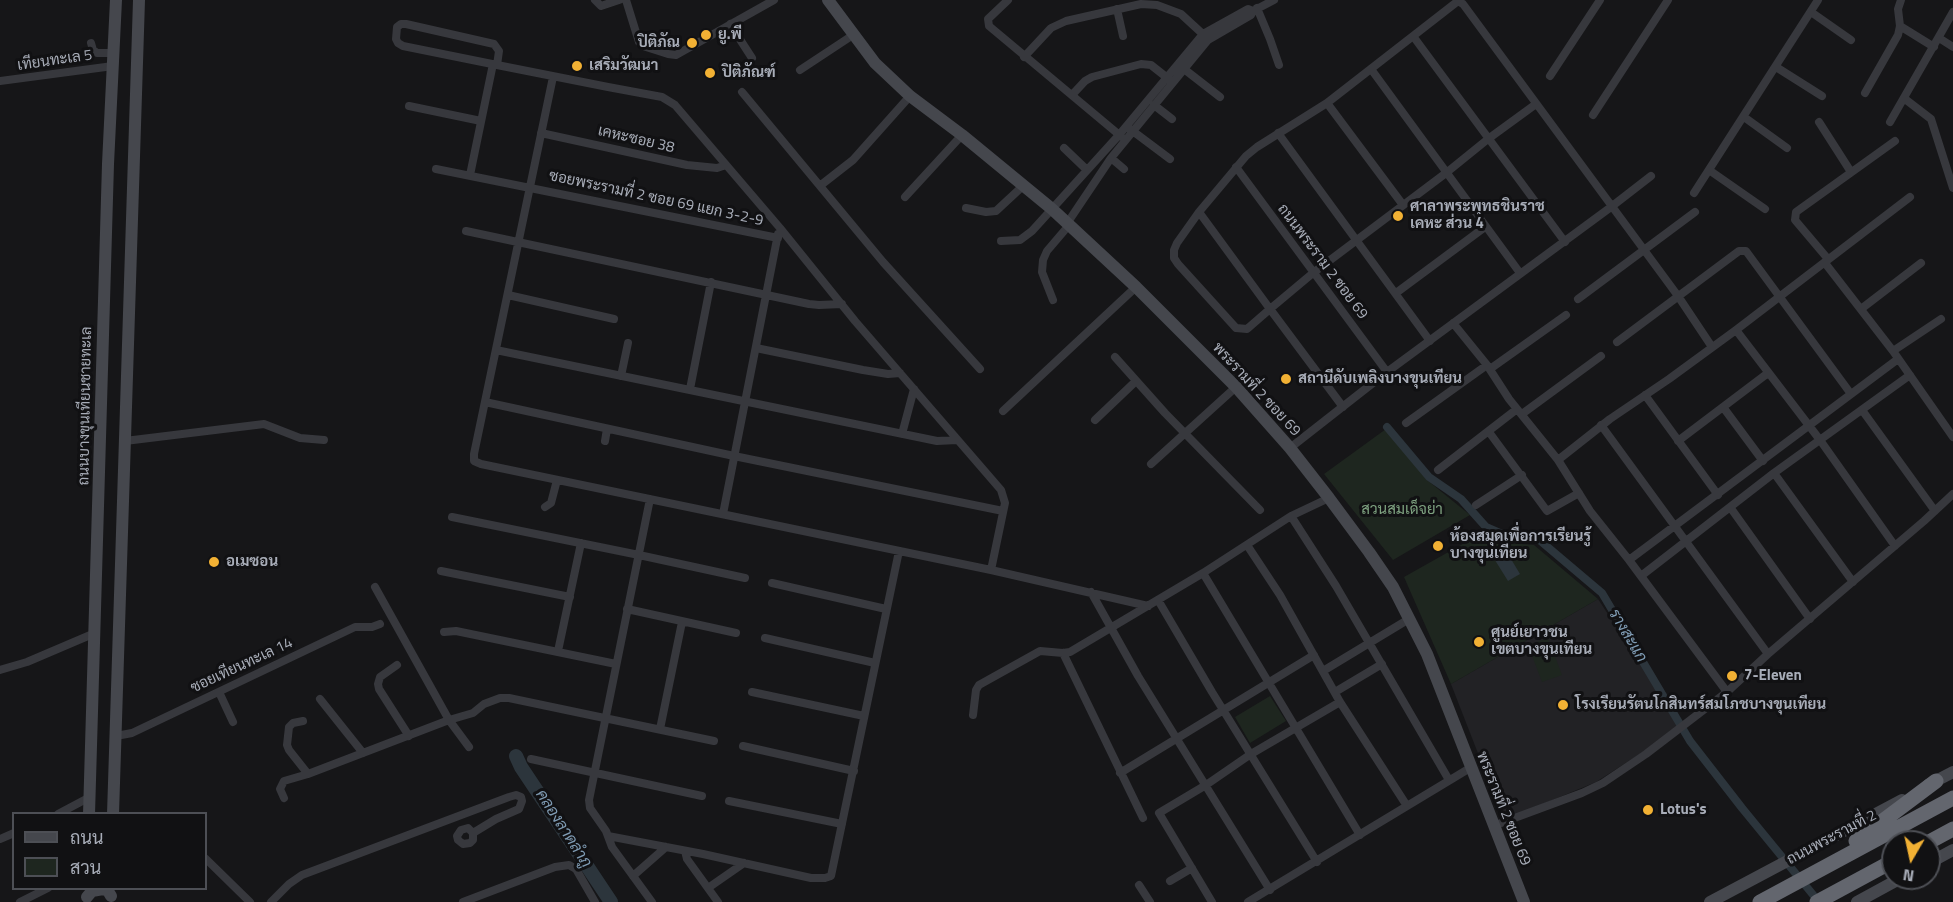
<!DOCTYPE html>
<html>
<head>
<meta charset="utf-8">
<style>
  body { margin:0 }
  #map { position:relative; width:1953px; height:902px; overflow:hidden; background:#161618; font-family:"Titillium Web",Sarabun,sans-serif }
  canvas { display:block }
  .legend { position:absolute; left:12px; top:812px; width:195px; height:78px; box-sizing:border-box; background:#111113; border:2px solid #4d4f55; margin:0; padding:8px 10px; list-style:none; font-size:18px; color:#a8adb8 }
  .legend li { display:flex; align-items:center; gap:12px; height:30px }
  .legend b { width:30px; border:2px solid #4d4f55 }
  .north { position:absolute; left:1881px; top:830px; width:60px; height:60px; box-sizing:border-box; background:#111113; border:2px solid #4d4f55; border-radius:50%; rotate:189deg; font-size:16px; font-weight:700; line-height:24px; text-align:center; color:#a8adb8 }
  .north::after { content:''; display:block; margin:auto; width:21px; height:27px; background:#f2b134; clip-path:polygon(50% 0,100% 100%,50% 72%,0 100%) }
</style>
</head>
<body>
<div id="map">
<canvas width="1953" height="902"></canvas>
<ul class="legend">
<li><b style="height:8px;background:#45474d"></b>ถนน</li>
<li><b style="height:16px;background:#1e261f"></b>สวน</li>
</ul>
<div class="north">N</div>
</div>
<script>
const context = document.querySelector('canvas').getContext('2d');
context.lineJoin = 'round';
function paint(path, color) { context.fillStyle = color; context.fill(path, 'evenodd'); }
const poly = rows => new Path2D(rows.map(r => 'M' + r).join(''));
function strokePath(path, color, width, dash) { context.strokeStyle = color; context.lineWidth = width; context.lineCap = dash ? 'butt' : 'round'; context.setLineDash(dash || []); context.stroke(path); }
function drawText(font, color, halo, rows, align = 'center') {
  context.font = font + ' "Titillium Web",Sarabun,sans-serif'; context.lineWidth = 6; context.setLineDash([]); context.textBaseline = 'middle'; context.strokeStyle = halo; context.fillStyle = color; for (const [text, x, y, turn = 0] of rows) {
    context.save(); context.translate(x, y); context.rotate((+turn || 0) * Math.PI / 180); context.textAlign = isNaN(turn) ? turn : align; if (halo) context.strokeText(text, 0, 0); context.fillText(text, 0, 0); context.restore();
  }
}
paint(poly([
  [1598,599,1682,727,1596,782,1504,820,1451,684]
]), '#222225');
paint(poly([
  [1386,429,1427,480,1470,515,1393,560,1324,474],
  [1484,532,1510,543,1534,545,1598,599,1451,684,1404,577],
  [1548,638,1562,675,1542,682,1528,645],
  [1270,696,1286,721,1250,743,1235,717]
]), '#1e261f');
paint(poly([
  [1505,549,1520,574,1508,581,1493,557]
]), '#2c353c');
strokePath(poly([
  [1387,427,1429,477,1461,499,1486,527,1509,537,1537,538,1602,593,1690,741,1742,808,1819,902]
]), '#2c353c', 8);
strokePath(poly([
  [516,756,521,767,611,902]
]), '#2c353c', 14);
strokePath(poly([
  [595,0,601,6,619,0],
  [626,0,639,42,643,46,668,54,676,55,774,0],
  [1008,0,988,19,989,26,1123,138],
  [1257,8,1270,39,1279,65],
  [1117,9,1123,36],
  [1811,12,1851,40],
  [730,24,752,58],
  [1900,26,1934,47],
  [1413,36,1565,242],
  [1939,38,1953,47],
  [91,43,93,50,97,53,114,53],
  [1024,57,1051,28,1066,21,1141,4,1157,5,1181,14,1206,37],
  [497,65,499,51,494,44,406,24,401,24,397,27,396,39,398,43,403,46,497,65,608,87,662,97,675,105,780,228,855,321,1001,490,1005,503,991,570],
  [1776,67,1822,96],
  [1184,69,1220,97],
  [1371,69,1520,273],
  [800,70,853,35],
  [1550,76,1600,0],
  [553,77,474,454,474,461,481,464,991,570,1148,606],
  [0,81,113,66],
  [742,92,883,262,980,369],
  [1865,93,1898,35,1900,26,1898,9,1901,0],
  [1072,95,1085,81,1092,77,1141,64,1151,65,1170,80],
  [1905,99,1931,119,1953,188],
  [1327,103,1403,205],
  [1154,105,1172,119],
  [409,106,481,121],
  [1593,115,1668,0],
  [1744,117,1787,148],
  [1819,122,1851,172],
  [1890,122,1953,12],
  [1130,129,1170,159],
  [541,133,687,165,717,168,726,165],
  [1278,133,1430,341],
  [1064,148,1087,170],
  [1111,158,1124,169],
  [1236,167,1387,372],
  [436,169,778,238],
  [1709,170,1765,209],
  [470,175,493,64],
  [821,185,853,160,910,96],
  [1694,193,1818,0],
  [905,197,962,135],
  [966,208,986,212,996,211,1024,185],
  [1199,212,1270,309,1313,273,1446,173,1488,139,1536,104],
  [1068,222,1111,158,1208,40,1251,15,1253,11,1274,0],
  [466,231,809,304,819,305,842,304],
  [1001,241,1020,240,1032,231,1119,135,1203,34,1248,9,1253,11],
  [1828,259,1795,220,1796,212,1895,141],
  [1825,263,1893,351,1953,437],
  [1396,293,1485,227],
  [508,295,614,319],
  [1578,299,1695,212],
  [1053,300,1042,272,1043,260,1047,251,1070,224],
  [1861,309,1921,263],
  [1453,323,1487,365,1509,399,1558,460,1590,511,1629,560,1727,692,1768,654,1924,521,1953,494],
  [1736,330,1820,440,1895,546],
  [1617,342,1739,251,1746,251,1851,394],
  [756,348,863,370,888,374,900,373],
  [496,350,937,441,957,440],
  [1893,351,1941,319],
  [1115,357,1165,413,1260,510],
  [1490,369,1566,315],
  [621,376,628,343],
  [690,389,711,282],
  [1645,395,1718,495],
  [485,402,734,456,1003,511],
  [1343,407,1270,309,1247,329,1236,328,1178,264,1174,258,1174,250,1177,243,1199,212,1246,156,1257,147,1327,103,1458,1,1463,4,1678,296,1712,347],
  [1862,410,1935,511],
  [1003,411,1136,287],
  [1522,414,1601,356],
  [1095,420,1136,381],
  [1406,423,1487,365],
  [1601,425,1768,654],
  [1489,432,1547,511,1579,493],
  [902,434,914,389],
  [125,441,264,424,300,438,324,440],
  [605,441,607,429],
  [1678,441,1723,407],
  [1290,448,1387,372,1611,207,1651,176],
  [1558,460,1610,419,1669,379,1736,330,1910,197],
  [1763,461,1723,407,1768,373],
  [1151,464,1236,387],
  [1438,470,1517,409],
  [1774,473,1853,582],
  [650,499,589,800,590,808,606,831,612,847,652,902],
  [1476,505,1522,475],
  [545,507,551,503,557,480],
  [1730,507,1810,619],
  [723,514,778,234],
  [1291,516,1336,586,1449,780],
  [452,517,639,555,745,578],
  [1247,545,1280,595,1340,702,1407,806],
  [1629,560,1898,359],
  [441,571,570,597],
  [1203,573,1360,835],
  [1641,576,1774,473,1910,375],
  [772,583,886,609],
  [375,587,449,720,469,747],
  [1091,592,1138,676,1270,890],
  [1158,600,1212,692,1317,862],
  [627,609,736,633],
  [444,632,456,631,616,664],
  [765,638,875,663],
  [558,651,581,543],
  [1063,653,1143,818],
  [397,665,380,677,378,684,379,689,409,736],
  [0,670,27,662,95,633],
  [1323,671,1409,619],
  [219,692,233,722],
  [752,692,864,716],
  [1335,692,1382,664],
  [320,699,363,753],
  [973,715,976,690,979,685,1040,651,1063,653,1070,652,1203,573,1291,516,1329,498],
  [303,721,293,723,289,727,287,745,289,750,308,774,449,720,473,713,484,704,500,698,509,698,714,741],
  [660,729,682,622],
  [116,736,132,733,355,627,372,627,380,624],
  [743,746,854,771],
  [531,759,702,796],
  [1120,773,1314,655],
  [284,798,280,789,284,781,308,774],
  [729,801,842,824],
  [58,814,90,797],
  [1493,826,1582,793,1603,783,1646,754,1727,692],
  [608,836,703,854,811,878,825,878,831,876,899,551],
  [0,839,14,833],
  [685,851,687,859,718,902],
  [206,859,250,902],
  [633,876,666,847],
  [1170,881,1192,868],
  [1139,885,1150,902],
  [708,888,744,863],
  [20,902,48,888],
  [271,902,289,884,302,875,509,797,516,795,521,797,522,801,519,809,496,819,473,833,473,840,470,843,463,844,458,840,457,836,461,830,468,828,473,833],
  [463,902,555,867,569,865,576,869,595,902],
  [1212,902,1159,813,1206,785,1251,754,1340,702],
  [1248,902,1470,768]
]), '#37383d', 8);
strokePath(poly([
  [828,0,875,63,910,96,962,135,1052,209,1136,287,1236,387,1290,448,1329,498,1369,552,1393,587,1427,654,1524,902],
  [1928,785,1953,772],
  [89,814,108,164,116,0],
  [113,814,139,0],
  [1929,863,1953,850],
  [87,897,92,891,103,889,108,891,111,896],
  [1710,902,1902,800],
  [1857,902,1901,878]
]), '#45474d', 12);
strokePath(poly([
  [1856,841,1936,781],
  [1929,842,1953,829],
  [1760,902,1953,798],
  [1817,902,1893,861]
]), '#63666e', 15);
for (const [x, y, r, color] of [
  [706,35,6,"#f2b134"],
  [692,43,6,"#f2b134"],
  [577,66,6,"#f2b134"],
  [710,73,6,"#f2b134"],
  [1398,216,6,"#f2b134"],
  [1286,379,6,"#f2b134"],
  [1438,546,6,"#f2b134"],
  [214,562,6,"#f2b134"],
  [1479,642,6,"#f2b134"],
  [1732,676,6,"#f2b134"],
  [1563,705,6,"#f2b134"],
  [1648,810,6,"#f2b134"]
]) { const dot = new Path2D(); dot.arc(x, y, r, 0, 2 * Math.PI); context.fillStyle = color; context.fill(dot); strokePath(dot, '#111113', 2); }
drawText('bold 15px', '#a8adb8', '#111113', [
  ["ยู.พี",718,35],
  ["ปิติภัณ",680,43,"right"],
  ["เสริมวัฒนา",589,66],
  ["ปิติภัณฑ์",722,73],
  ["ศาลาพระพุทธชินราช",1410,207],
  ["เคหะ ส่วน 4",1410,224],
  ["สถานีดับเพลิงบางขุนเทียน",1298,379],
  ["ห้องสมุดเพื่อการเรียนรู้",1450,537],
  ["บางขุนเทียน",1450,554],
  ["อเมซอน",226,562],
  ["ศูนย์เยาวชน",1491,633],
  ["เขตบางขุนเทียน",1491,650],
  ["7-Eleven",1744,676],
  ["โรงเรียนรัตนโกสินทร์สมโภชบางขุนเทียน",1575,705],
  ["Lotus's",1660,810]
], 'left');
drawText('15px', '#a8adb8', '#111113', [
  ["เทียนทะเล 5",55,61,-8],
  ["เคหะซอย 38",636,140,13],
  ["ซอยพระรามที่ 2 ซอย 69 แยก 3-2-9",656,199,12],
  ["ถนนพระราม 2 ซอย 69",1322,262,53],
  ["พระรามที่ 2 ซอย 69",1256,390,47],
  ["ถนนบางขุนเทียนชายทะเล",86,406,-89],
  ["ซอยเทียนทะเล 14",242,666,-25],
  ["พระรามที่ 2 ซอย 69",1503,809,68],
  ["ถนนพระรามที่ 2",1832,838,-28]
]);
drawText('15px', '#7fa381', '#111113', [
  ["สวนสมเด็จย่า",1402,510]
]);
drawText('italic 16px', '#7f9bb3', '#111113', [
  ["รางสะแก",1627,636,59],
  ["คลองลาดลำภู",563,829,57]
]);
</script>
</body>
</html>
